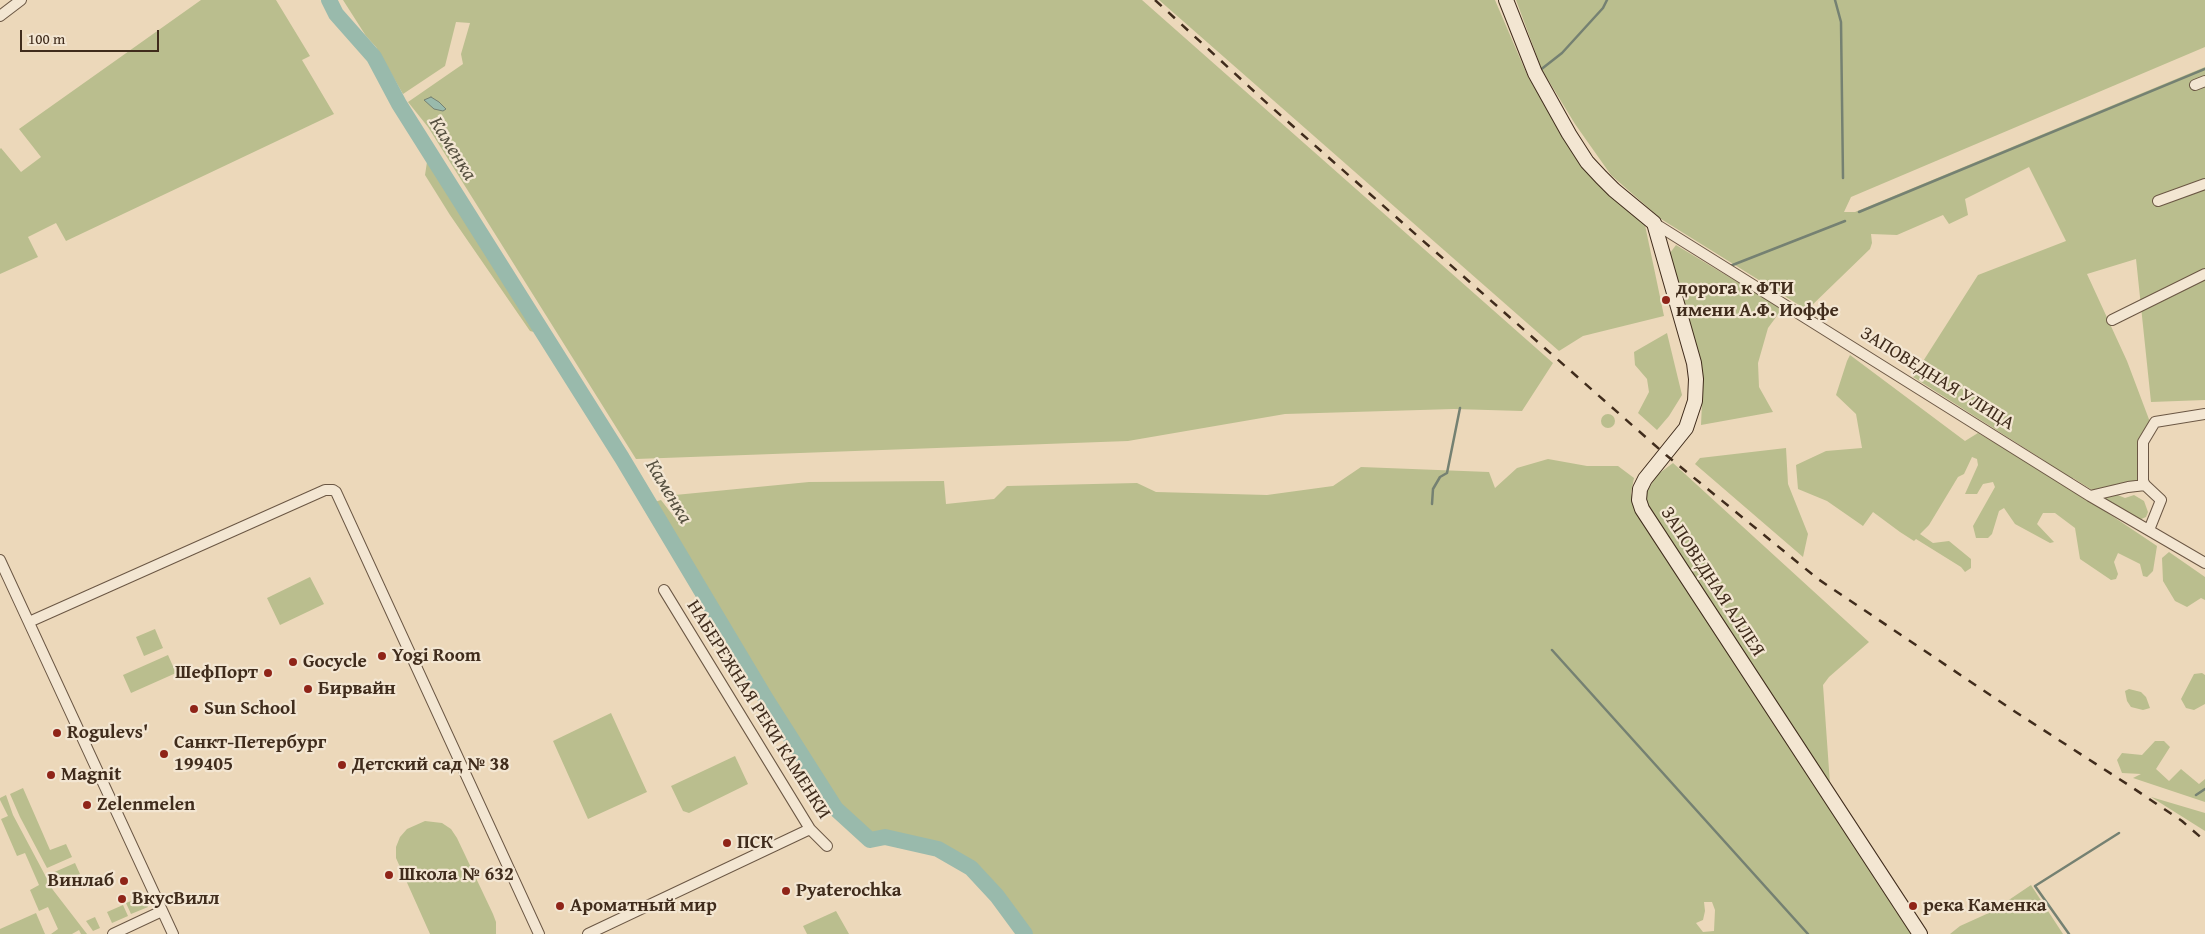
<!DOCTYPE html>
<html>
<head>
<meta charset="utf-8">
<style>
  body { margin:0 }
  #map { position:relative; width:2205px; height:934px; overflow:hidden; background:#ecd8ba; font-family:"Gentium Book Plus",serif }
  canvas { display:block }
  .scale { position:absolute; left:20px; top:30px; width:139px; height:22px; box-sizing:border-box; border:2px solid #402c1c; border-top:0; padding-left:6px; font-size:15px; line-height:18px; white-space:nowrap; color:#402c1c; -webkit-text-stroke:4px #f3e6d2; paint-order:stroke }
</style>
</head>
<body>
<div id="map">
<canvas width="2205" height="934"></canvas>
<div class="scale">100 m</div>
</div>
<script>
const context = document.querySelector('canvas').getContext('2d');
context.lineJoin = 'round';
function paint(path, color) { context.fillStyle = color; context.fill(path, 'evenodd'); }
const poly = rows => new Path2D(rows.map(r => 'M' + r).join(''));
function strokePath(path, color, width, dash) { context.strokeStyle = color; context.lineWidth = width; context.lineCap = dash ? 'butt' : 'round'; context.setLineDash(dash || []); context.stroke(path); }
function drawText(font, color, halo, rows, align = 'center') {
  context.font = font + ' "Gentium Book Plus",serif'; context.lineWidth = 4.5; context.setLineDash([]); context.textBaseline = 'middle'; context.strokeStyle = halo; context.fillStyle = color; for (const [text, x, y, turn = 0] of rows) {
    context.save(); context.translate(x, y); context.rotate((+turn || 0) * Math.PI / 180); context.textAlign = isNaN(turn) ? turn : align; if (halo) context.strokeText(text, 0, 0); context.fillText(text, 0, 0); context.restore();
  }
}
paint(poly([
  [201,0,276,0,310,56,302,60,334,114,66,241,56,223,28,237,38,257,0,274,0,149,1,148,21,172,41,157,19,129],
  [343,0,1142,0,1553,363,1522,411,1454,409,1285,414,1128,441,636,459,428,127,408,102,463,64,461,54,470,23,456,22,445,66,403,94,376,47,366,36],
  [1159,0,1495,0,1528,77,1562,133,1599,185,1645,225,1664,316,1583,336,1559,351],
  [1516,0,2205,0,2205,47,1851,197,1844,212,1855,212,2205,67,2205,400,2151,402,2136,259,2087,274,2127,361,2150,422,2138,442,2139,480,2092,490,2073,478,2070,480,2046,464,2045,461,1913,377,1978,275,2066,241,2029,167,1965,199,1968,215,1949,224,1943,215,1897,235,1871,234,1872,243,1870,249,1807,310,1661,219,1611,175,1575,124,1542,70],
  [429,149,487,243,545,335,530,331,450,215,425,175],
  [1676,245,1782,309,1768,328,1758,363,1759,387,1773,412,1701,425,1703,379,1670,253],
  [1667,333,1682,395,1669,416,1657,430,1638,413,1649,392,1647,379,1635,365,1634,352],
  [1850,355,1965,441,1978,433,2060,481,2157,546,2153,571,2147,577,2143,576,2140,564,2118,553,2114,562,2118,574,2116,579,2111,580,2080,559,2075,528,2055,513,2043,513,2037,524,2054,542,2050,543,2015,524,2004,508,1999,511,1992,534,1988,538,1976,538,1973,526,1995,487,1993,482,1983,484,1977,494,1965,494,1978,465,1977,459,1972,457,1964,474,1958,477,1929,525,1920,534,1933,543,1949,541,1971,559,1971,568,1965,572,1961,567,1916,539,1914,541,1900,532,1873,512,1863,526,1827,501,1798,489,1796,465,1826,451,1862,448,1856,414,1836,395,1847,361],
  '1601 421a7 7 0 1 1 14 0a7 7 0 1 1-14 0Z',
  [1786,448,1788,484,1808,534,1803,557,1695,464,1700,458],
  [1548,459,1587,466,1618,466,1634,478,1631,493,1635,509,1911,934,1030,934,974,862,938,849,885,837,870,840,836,809,766,699,648,504,661,500,678,522,675,495,809,482,944,481,946,504,994,499,1007,486,1137,483,1156,492,1267,495,1333,486,1361,467,1489,472,1495,488,1517,468],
  [1704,902,1712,902,1715,910,1714,931,1703,932,1696,923,1703,920,1705,911],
  [1673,463,1869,642,1829,677,1823,685,1830,784,1648,508,1646,493,1657,475],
  [2103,489,2125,498,2134,495,2144,501,2148,512,2146,517,2139,520,2099,498],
  [2169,552,2205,577,2205,600,2201,598,2187,607,2175,601,2163,581,2162,558],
  [310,577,324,604,280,625,267,598],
  [155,629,163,648,144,656,136,637],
  [168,655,176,673,131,693,123,675],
  [2202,673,2205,675,2205,704,2194,710,2186,708,2181,699,2194,674],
  [2129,689,2141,692,2146,697,2150,708,2143,710,2131,707,2127,701,2125,691],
  [611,713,647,792,588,819,553,741],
  [2155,741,2164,741,2170,747,2156,769,2169,781,2181,769,2199,784,2205,779,2205,802,2133,778,2141,774,2122,773,2117,760,2122,753,2142,755],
  [735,756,748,784,689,813,683,811,671,786],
  [23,788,50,850,66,844,72,857,47,868,20,817,10,794],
  [6,795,13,815,53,890,87,934,81,934,79,930,72,934,51,934,58,929,48,907,39,911,30,890,39,885,25,853,17,856,1,819,8,816,0,800,0,798],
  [2151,797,2205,813,2205,831],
  [425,821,442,823,451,829,457,838,493,914,496,922,496,934,430,934,396,858,396,847,400,837,407,829],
  [75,863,80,874,56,884,50,874],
  [2031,885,2063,934,1950,934,1960,926,1991,912],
  [140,890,148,907,131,914,126,903,136,899,134,893],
  [123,905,128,916,112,923,107,912],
  [836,911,849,934,807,934,803,926],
  [36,913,45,934,0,934,0,929],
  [95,917,100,928,93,931,86,921]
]), '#babe8e');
const water = poly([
  [431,97,439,102,446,109,443,111,434,109,424,100,431,97]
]);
paint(water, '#99baac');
strokePath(water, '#758172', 1);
strokePath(poly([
  [1835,0,1841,22,1843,178],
  [1539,71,1562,53,1603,8,1607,0],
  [1859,212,2205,69],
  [1730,266,1845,221],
  [1432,504,1433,489,1440,477,1447,473,1460,408],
  [1552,650,1808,934],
  [2196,795,2205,789],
  [2069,934,2035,886,2119,833]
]), '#758172', 2.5);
strokePath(poly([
  [329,0,336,14,374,57,399,104,622,458,766,699,836,809,870,840,885,837,938,849,971,868,997,896,1025,934]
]), '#99baac', 16);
const street = poly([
  [0,16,21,0],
  [2195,85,2205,81],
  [2158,201,2205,184],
  [1654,223,2090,496,2205,563],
  [2112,320,2205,274],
  [2090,496,2128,487,2145,485],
  [2149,530,2161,500,2145,485,2143,481,2143,442,2155,422,2205,414],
  [0,560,173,934],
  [664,590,810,829,827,846],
  [29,622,325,490,333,490,336,492,539,934],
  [113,934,162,911],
  [588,934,810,829]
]);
const secondary = poly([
  [1506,0,1535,73,1569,134,1587,162,1601,177,1614,190,1654,223,1694,363,1696,379,1695,401,1686,428,1645,479,1640,489,1639,500,1642,509,1920,934]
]);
strokePath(street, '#6b5744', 12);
strokePath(secondary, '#402c1c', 16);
strokePath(street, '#f3e6d2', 10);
strokePath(secondary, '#f3e6d2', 14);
strokePath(poly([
  [1155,0,1269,105,1666,455,1818,579,2014,711,2130,786,2182,821,2205,841]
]), '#402c1c', 2.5, [9, 9]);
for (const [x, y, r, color] of [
  [1666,300,5,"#8f2418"],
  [382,656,5,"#8f2418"],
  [293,662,5,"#8f2418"],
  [268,673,5,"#8f2418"],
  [308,689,5,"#8f2418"],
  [194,709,5,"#8f2418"],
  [57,733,5,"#8f2418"],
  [164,754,5,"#8f2418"],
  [342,765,5,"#8f2418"],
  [51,775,5,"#8f2418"],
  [87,805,5,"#8f2418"],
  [727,843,5,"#8f2418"],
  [389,875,5,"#8f2418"],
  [124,881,5,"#8f2418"],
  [786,891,5,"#8f2418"],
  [122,899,5,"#8f2418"],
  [560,906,5,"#8f2418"],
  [1913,906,5,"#8f2418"]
]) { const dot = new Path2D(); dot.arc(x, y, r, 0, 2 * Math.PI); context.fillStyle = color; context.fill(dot); strokePath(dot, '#f3e6d2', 2); }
drawText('bold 19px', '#402c1c', '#f3e6d2', [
  ["дорога к ФТИ",1676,289],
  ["имени А.Ф. Иоффе",1676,311],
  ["Yogi Room",392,656],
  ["Gocycle",303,662],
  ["ШефПорт",258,673,"right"],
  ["Бирвайн",318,689],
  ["Sun School",204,709],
  ["Rogulevs'",67,733],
  ["Санкт-Петербург",174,743],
  ["199405",174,765],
  ["Детский сад № 38",352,765],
  ["Magnit",61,775],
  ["Zelenmelen",97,805],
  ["ПСК",737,843],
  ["Школа № 632",399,875],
  ["Винлаб",114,881,"right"],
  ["Pyaterochka",796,891],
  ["ВкусВилл",132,899],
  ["Ароматный мир",570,906],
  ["река Каменка",1923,906]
], 'left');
drawText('19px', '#402c1c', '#f3e6d2', [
  ["ЗАПОВЕДНАЯ УЛИЦА",1937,379,32],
  ["ЗАПОВЕДНАЯ АЛЛЕЯ",1712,582,57],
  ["НАБЕРЕЖНАЯ РЕКИ КАМЕНКИ",758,710,58]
]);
drawText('italic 20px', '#565040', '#f3e6d2', [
  ["Каменка",452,149,58],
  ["Каменка",668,492,59]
]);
</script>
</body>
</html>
